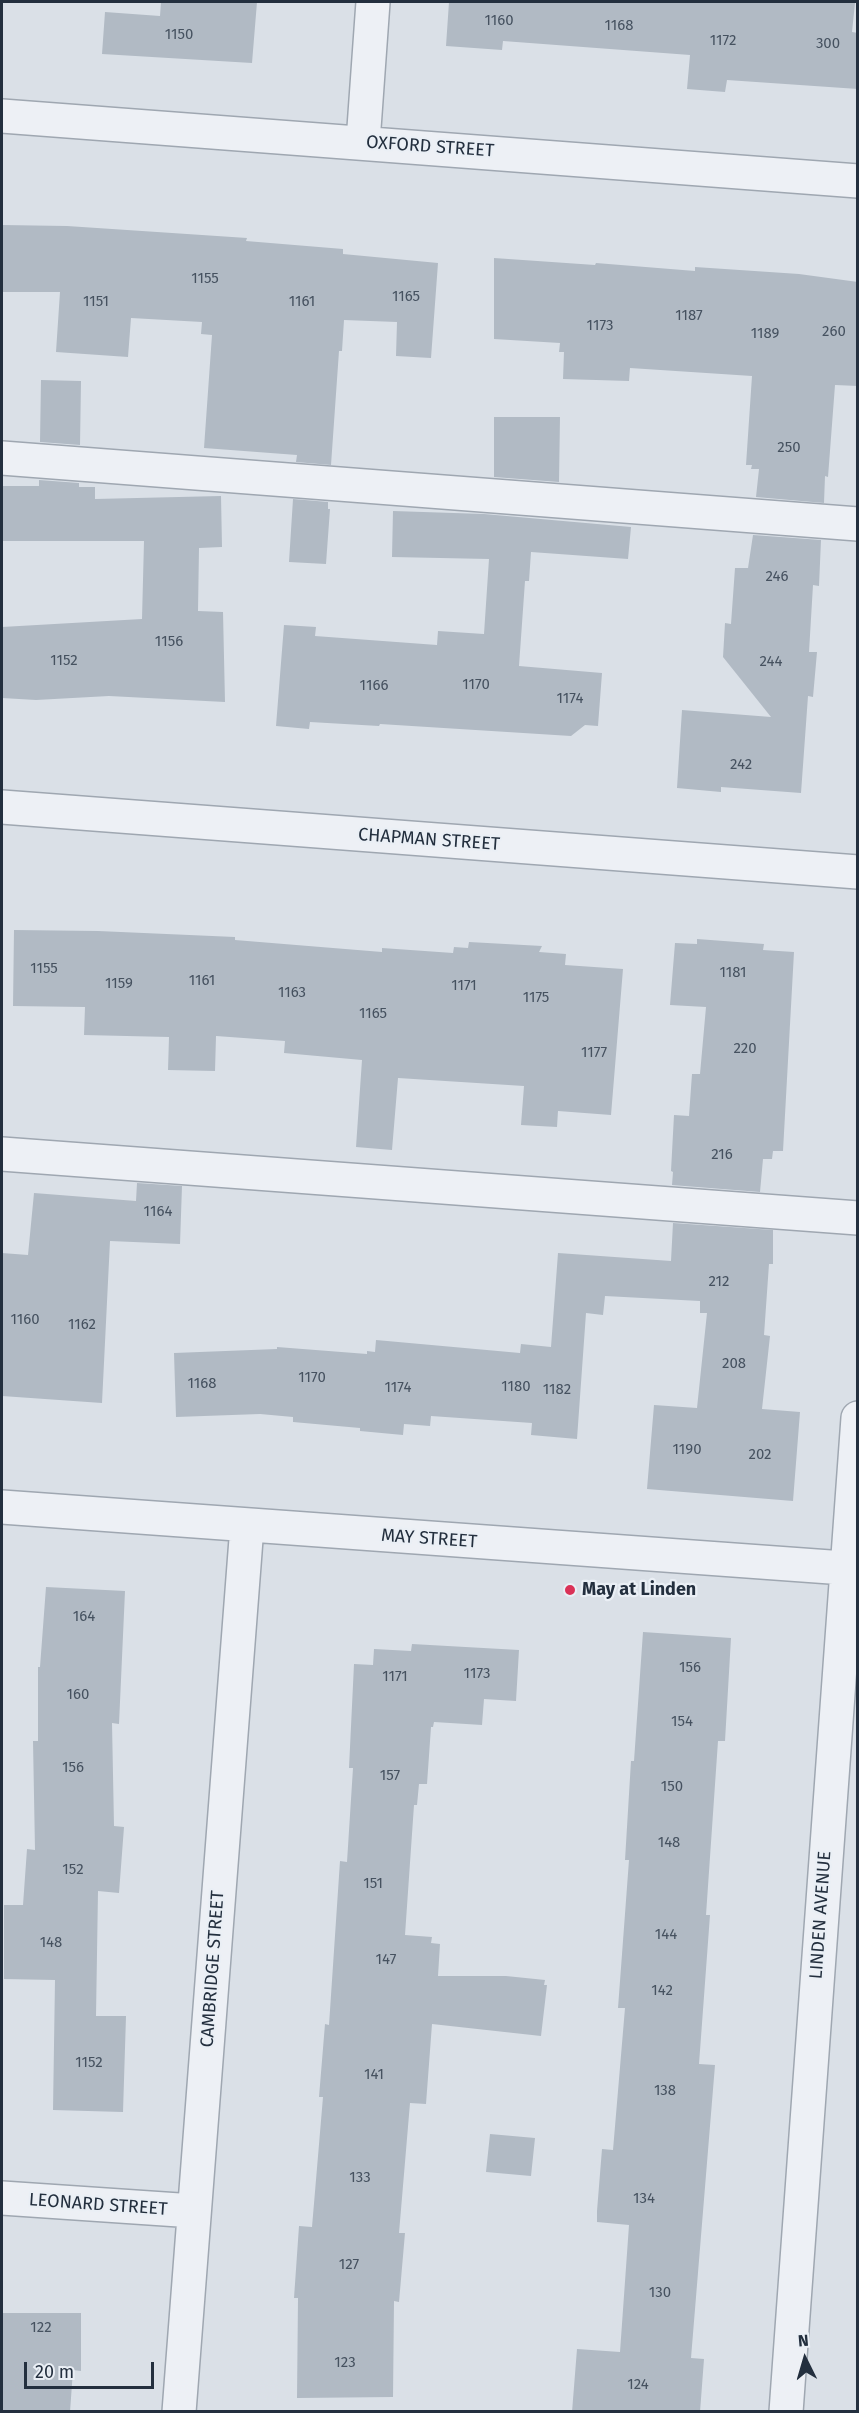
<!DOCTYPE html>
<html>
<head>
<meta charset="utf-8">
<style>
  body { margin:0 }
  #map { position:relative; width:859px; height:2413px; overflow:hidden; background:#dae0e7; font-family:"Fira Sans",sans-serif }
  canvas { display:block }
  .frame { position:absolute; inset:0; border:3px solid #232f3e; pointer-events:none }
  .north { position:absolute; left:775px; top:2329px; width:60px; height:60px; -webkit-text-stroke:4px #eaeff5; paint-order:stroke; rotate:355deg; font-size:16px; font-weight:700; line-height:24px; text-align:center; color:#232f3e }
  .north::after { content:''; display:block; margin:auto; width:21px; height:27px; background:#232f3e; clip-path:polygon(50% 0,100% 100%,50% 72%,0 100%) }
  .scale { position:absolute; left:24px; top:2362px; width:130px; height:27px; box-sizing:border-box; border:3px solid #232f3e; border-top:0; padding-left:8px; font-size:18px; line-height:21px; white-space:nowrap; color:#232f3e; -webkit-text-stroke:4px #eaeff5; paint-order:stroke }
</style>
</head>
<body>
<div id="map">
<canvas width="859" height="2413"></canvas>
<div class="frame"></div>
<div class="north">N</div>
<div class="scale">20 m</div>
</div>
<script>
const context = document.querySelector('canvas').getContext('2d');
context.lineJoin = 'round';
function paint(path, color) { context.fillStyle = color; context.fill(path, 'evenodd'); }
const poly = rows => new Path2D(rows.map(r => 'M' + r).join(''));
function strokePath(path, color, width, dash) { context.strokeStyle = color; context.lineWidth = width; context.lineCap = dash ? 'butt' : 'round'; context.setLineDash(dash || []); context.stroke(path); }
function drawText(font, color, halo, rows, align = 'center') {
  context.font = font + ' "Fira Sans",sans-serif'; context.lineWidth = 4.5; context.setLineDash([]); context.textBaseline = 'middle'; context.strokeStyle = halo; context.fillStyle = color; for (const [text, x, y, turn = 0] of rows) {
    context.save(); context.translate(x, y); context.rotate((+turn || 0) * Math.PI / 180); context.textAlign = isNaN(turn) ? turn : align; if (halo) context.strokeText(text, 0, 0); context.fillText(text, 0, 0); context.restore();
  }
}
paint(poly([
  [161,2,257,2,252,63,102,54,105,12,160,16],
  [449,2,855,3,852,32,858,33,858,89,727,80,725,92,687,89,690,55,503,41,502,50,446,46],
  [2,225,67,226,247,238,246,241,343,249,343,254,438,263,431,358,396,356,397,322,344,320,342,351,339,351,331,465,296,462,297,455,204,448,212,335,201,334,202,322,131,318,128,357,56,352,60,292,2,292],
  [494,258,595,265,596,263,695,271,695,267,799,274,858,282,858,386,835,385,828,477,825,476,824,503,756,497,759,469,751,469,752,465,746,465,752,376,630,368,629,381,563,379,564,352,559,352,560,343,494,339],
  [41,380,81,381,80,445,40,442],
  [494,417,560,417,559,482,494,477],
  [39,480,79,483,79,487,95,487,95,499,221,496,222,547,199,548,198,611,223,612,225,702,109,696,36,700,2,698,2,627,142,619,144,541,2,541,2,486,39,486],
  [293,499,328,502,328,509,330,509,326,564,289,562],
  [393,511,484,514,631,527,628,559,531,552,529,581,525,581,519,666,602,673,598,726,585,725,571,736,380,724,379,726,310,722,309,729,276,726,284,625,316,627,315,636,437,645,438,631,484,634,489,559,392,557],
  [753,535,821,540,819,586,813,585,809,652,817,652,813,697,808,696,801,793,721,787,721,792,677,788,682,710,771,717,723,657,725,623,731,624,735,568,748,568],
  [14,930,98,931,235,937,235,940,382,952,382,948,453,953,454,947,468,948,469,942,542,946,539,952,566,954,565,965,623,969,611,1115,558,1111,557,1127,521,1125,524,1086,398,1078,392,1150,356,1147,362,1060,284,1053,285,1041,216,1036,215,1071,168,1070,169,1037,84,1035,85,1007,13,1006],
  [697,939,764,944,763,950,794,952,783,1151,773,1151,772,1159,763,1159,760,1192,672,1185,673,1172,671,1171,674,1115,689,1116,692,1074,700,1074,706,1007,670,1005,675,943,697,944],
  [137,1183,182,1186,180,1244,110,1241,102,1403,2,1396,2,1253,28,1255,34,1193,136,1201],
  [673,1223,773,1230,773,1264,769,1264,764,1335,770,1336,762,1409,800,1412,793,1501,647,1489,654,1405,697,1408,707,1313,700,1313,700,1301,605,1296,603,1315,586,1313,577,1439,531,1435,532,1423,431,1416,430,1426,404,1424,403,1435,360,1431,360,1428,293,1422,293,1417,260,1414,176,1417,174,1353,277,1349,277,1347,367,1354,367,1351,375,1352,376,1340,520,1353,521,1344,551,1347,558,1253,671,1261],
  [46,1587,125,1591,119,1724,112,1723,114,1826,124,1827,119,1893,98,1891,96,2016,126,2016,123,2112,53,2110,55,1980,4,1979,4,1905,23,1905,27,1849,35,1850,33,1741,38,1741,38,1667,40,1667],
  [643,1632,731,1638,725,1741,718,1741,706,1915,710,1915,699,2064,715,2065,691,2358,704,2359,700,2412,572,2412,577,2349,620,2352,629,2225,597,2222,597,2211,602,2149,613,2150,625,2008,618,2008,629,1860,625,1860,631,1761,634,1761],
  [412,1644,519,1650,516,1701,484,1699,482,1725,434,1722,433,1727,431,1727,427,1784,419,1784,417,1805,414,1805,405,1935,432,1937,431,1943,440,1944,438,1976,506,1976,545,1980,544,1985,547,1985,541,2036,432,2024,426,2104,410,2103,399,2233,405,2233,399,2302,394,2301,393,2397,297,2398,298,2298,294,2298,299,2226,312,2227,323,2097,319,2097,325,2024,329,2025,340,1861,347,1862,353,1768,349,1768,354,1664,373,1665,374,1649,411,1651],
  [490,2134,535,2138,531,2176,486,2172],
  [2,2313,81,2313,81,2371,73,2370,70,2412,2,2412]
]), '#b1bac4');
const minor = poly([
  [2,116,858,181],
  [363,142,373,2],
  [2,458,858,524],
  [2,807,858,872],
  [2,1154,858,1218],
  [2,1507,858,1569],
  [2,2198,194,2211],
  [179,2412,247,1526],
  [786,2412,858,1418]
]);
strokePath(minor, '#9fa7b1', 36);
strokePath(minor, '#edf0f5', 33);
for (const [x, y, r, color] of [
  [570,1590,6,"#da3257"]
]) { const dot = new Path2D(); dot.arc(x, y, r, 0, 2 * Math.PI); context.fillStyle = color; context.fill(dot); strokePath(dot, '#eaeff5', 2); }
drawText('15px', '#465260', null, [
  ["1160",499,21],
  ["1168",619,26],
  ["1150",179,35],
  ["1172",723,41],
  ["300",828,44],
  ["1155",205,279],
  ["1165",406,297],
  ["1151",96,302],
  ["1161",302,302],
  ["1187",689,316],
  ["1173",600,326],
  ["260",834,332],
  ["1189",765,334],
  ["250",789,448],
  ["246",777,577],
  ["1156",169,642],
  ["1152",64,661],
  ["244",771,662],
  ["1170",476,685],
  ["1166",374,686],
  ["1174",570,699],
  ["242",741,765],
  ["1155",44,969],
  ["1181",733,973],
  ["1161",202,981],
  ["1159",119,984],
  ["1171",464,986],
  ["1163",292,993],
  ["1175",536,998],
  ["1165",373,1014],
  ["220",745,1049],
  ["1177",594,1053],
  ["216",722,1155],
  ["1164",158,1212],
  ["212",719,1282],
  ["1160",25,1320],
  ["1162",82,1325],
  ["208",734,1364],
  ["1170",312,1378],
  ["1168",202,1384],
  ["1180",516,1387],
  ["1174",398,1388],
  ["1182",557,1390],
  ["1190",687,1450],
  ["202",760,1455],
  ["164",84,1617],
  ["156",690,1668],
  ["1173",477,1674],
  ["1171",395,1677],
  ["160",78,1695],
  ["154",682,1722],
  ["156",73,1768],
  ["157",390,1776],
  ["150",672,1787],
  ["148",669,1843],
  ["152",73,1870],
  ["151",373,1884],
  ["144",666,1935],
  ["148",51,1943],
  ["147",386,1960],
  ["142",662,1991],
  ["1152",89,2063],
  ["141",374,2075],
  ["138",665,2091],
  ["133",360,2178],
  ["134",644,2199],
  ["127",349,2265],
  ["130",660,2293],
  ["122",41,2328],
  ["123",345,2363],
  ["124",638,2385]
]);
drawText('18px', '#232f3e', '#eaeff5', [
  ["OXFORD STREET",430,147,4],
  ["CHAPMAN STREET",429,840,4],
  ["MAY STREET",429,1539,4],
  ["LINDEN AVENUE",821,1915,-86],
  ["CAMBRIDGE STREET",213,1969,-86],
  ["LEONARD STREET",98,2205,4]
]);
drawText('bold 18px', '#232f3e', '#eaeff5', [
  ["May at Linden",582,1590]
], 'left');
</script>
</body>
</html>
